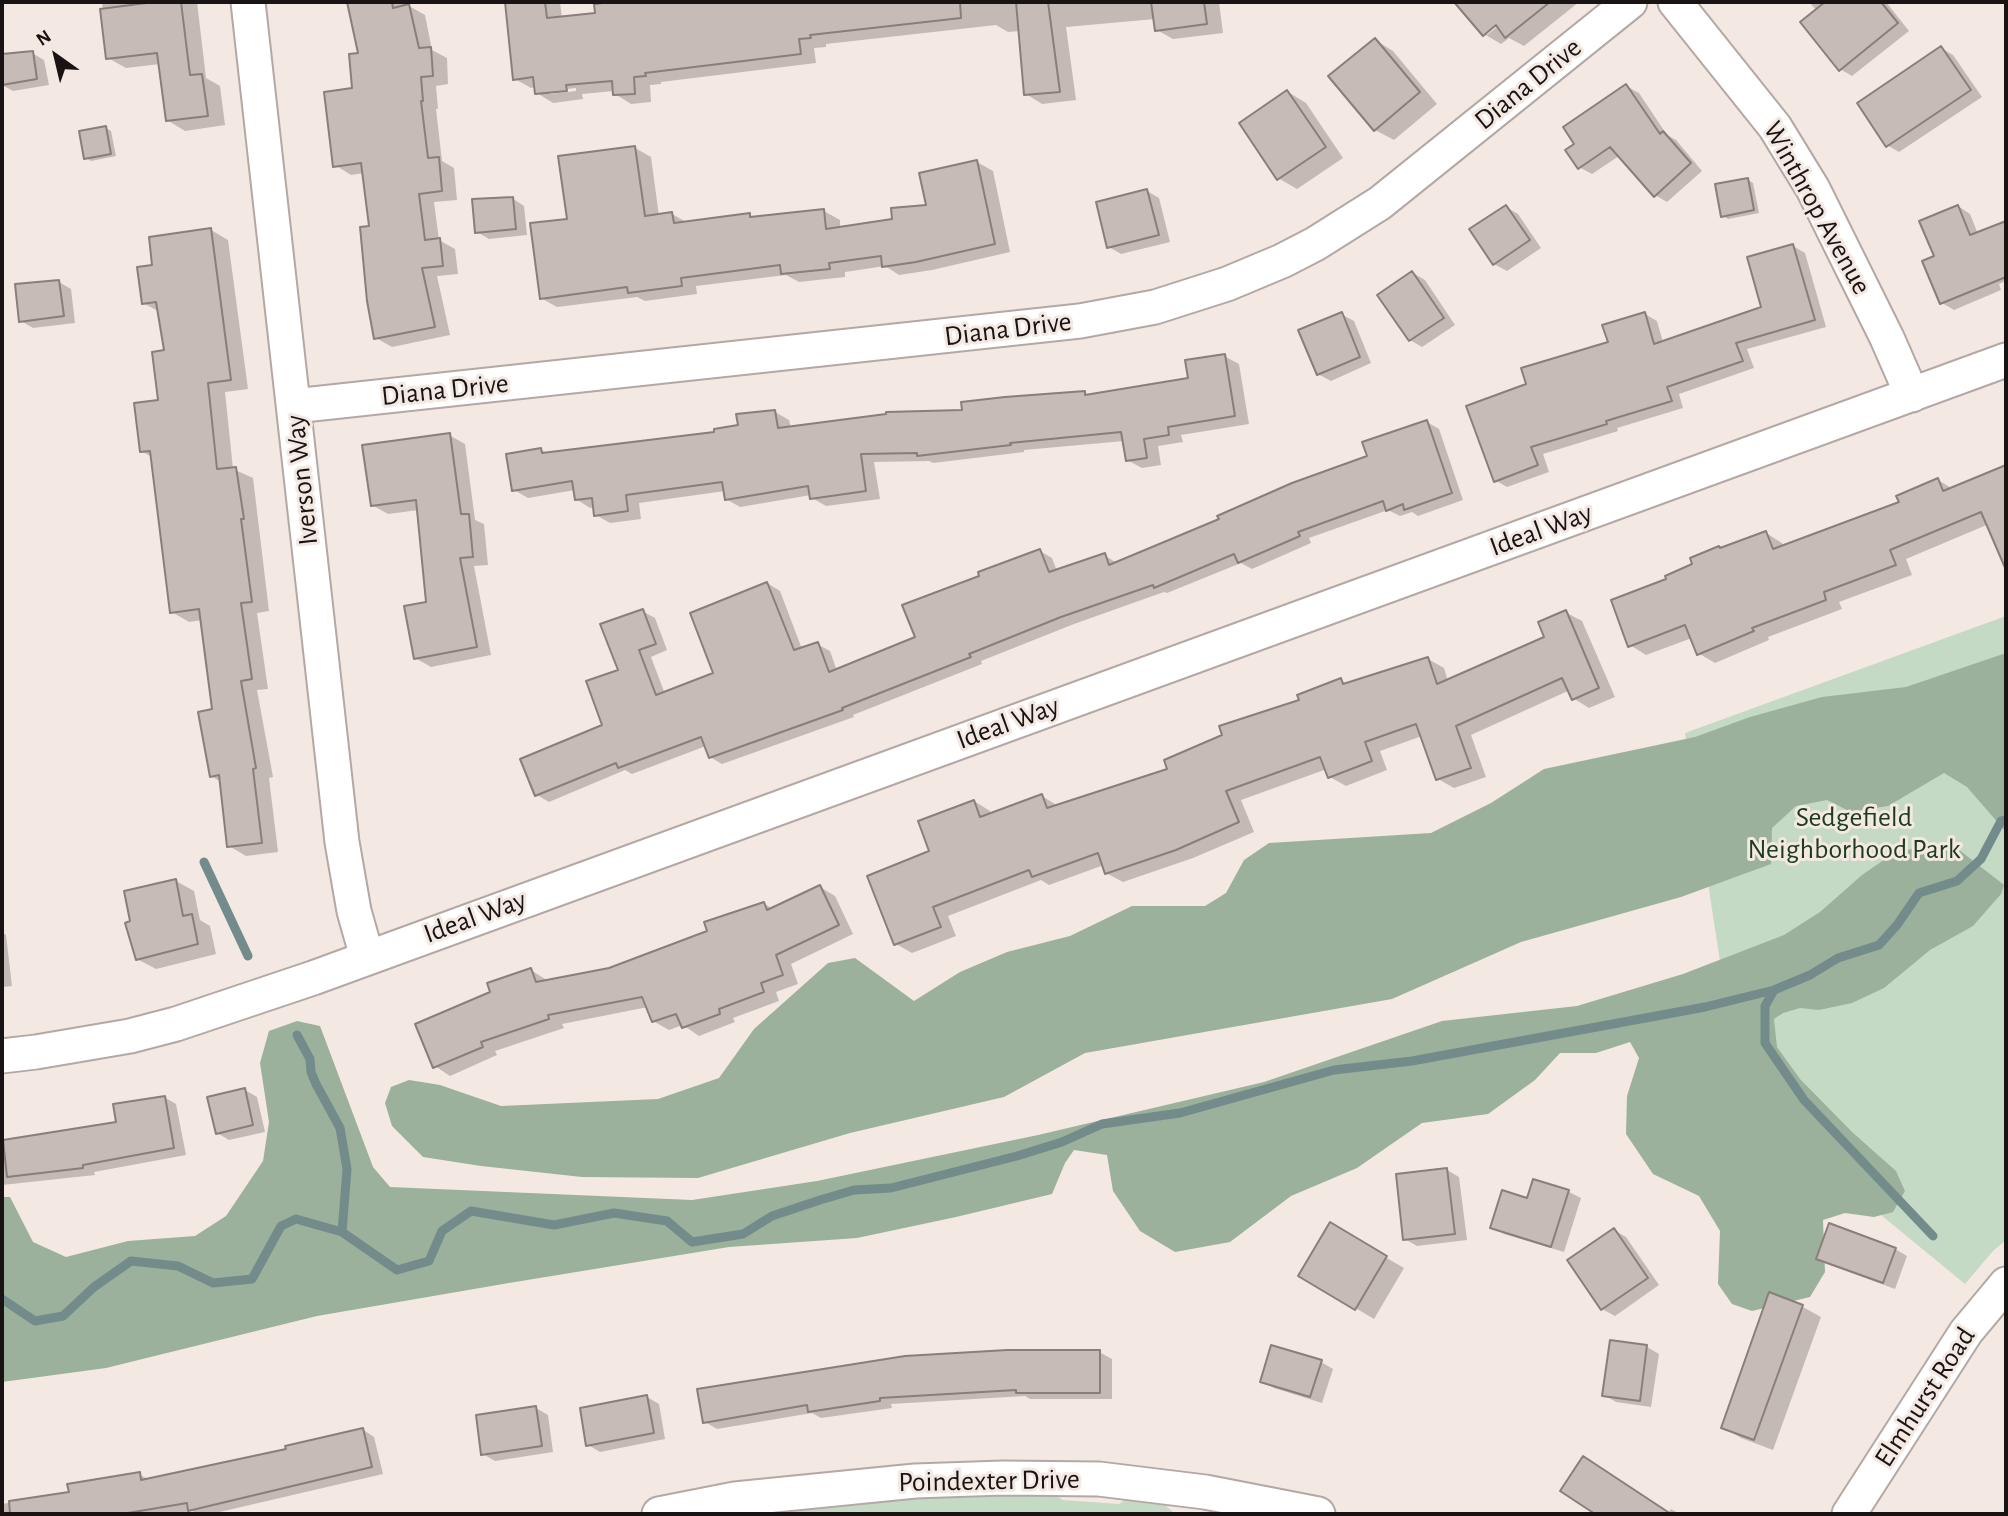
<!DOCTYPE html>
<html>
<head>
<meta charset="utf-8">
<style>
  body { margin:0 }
  #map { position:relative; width:2008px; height:1516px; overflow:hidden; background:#f4e8e3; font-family:"Alegreya Sans",sans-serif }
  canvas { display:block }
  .frame { position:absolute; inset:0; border:4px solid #191413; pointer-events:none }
  .north { position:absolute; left:21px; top:21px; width:70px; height:70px; -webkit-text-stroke:5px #f4e8e3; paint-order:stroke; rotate:326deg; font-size:19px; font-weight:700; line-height:28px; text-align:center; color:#191413 }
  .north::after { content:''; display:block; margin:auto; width:24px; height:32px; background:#191413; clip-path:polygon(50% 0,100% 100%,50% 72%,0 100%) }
</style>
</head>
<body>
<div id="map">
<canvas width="2008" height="1516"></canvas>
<div class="frame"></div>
<div class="north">N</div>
</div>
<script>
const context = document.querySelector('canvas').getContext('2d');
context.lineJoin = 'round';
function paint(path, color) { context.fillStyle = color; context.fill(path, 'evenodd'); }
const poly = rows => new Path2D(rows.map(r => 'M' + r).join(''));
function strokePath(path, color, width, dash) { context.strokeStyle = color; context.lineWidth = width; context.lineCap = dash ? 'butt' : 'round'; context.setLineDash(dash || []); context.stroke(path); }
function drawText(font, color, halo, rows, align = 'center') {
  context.font = font + ' "Alegreya Sans",sans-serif'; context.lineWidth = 6; context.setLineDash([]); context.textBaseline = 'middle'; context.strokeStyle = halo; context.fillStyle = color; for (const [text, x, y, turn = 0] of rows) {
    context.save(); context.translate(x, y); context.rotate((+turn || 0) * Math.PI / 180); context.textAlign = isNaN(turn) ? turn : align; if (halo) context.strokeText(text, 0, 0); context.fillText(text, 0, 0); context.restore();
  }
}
paint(poly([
  [2006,616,2006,1240,1993,1251,1965,1284,1791,1141,1746,1131,1685,733],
  [983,1495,1055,1495,1063,1500,1119,1504,1126,1499,1164,1504,1175,1514,772,1514,900,1498]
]), '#c5dac4');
paint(poly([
  [2006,653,2006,832,1967,787,1944,773,1888,806,1851,812,1827,800,1796,806,1772,828,1771,864,1681,897,1521,942,1392,999,1085,1053,1004,1097,850,1133,698,1178,582,1177,481,1166,423,1157,392,1126,385,1103,391,1087,409,1080,440,1085,501,1106,658,1099,719,1078,754,1029,828,963,855,958,914,1001,960,972,1007,952,1070,936,1132,906,1205,906,1226,893,1244,860,1269,843,1431,833,1491,803,1544,769,1695,737,1750,717,1822,697,1906,687],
  [1925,845,1958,849,2004,885,2001,894,1973,926,1930,950,1884,988,1852,1003,1819,1010,1800,1008,1783,1013,1774,1019,1777,1047,1800,1079,1852,1132,1896,1171,1905,1191,1893,1212,1874,1217,1845,1213,1823,1220,1825,1272,1810,1297,1752,1311,1732,1304,1718,1284,1720,1231,1699,1196,1653,1174,1626,1134,1627,1096,1639,1058,1630,1042,1596,1053,1560,1053,1535,1080,1488,1114,1422,1123,1357,1168,1291,1196,1230,1242,1175,1252,1140,1231,1113,1191,1107,1155,1074,1150,1065,1163,1052,1194,956,1217,857,1238,729,1247,509,1283,317,1316,106,1368,2,1382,2,1197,10,1197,33,1242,66,1257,128,1241,195,1236,226,1216,263,1161,269,1122,260,1063,269,1031,297,1021,320,1026,373,1167,390,1187,692,1200,817,1181,1038,1135,1264,1082,1442,1021,1577,1006,1683,974,1784,935,1820,912,1862,875,1891,855]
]), '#9bb19b');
paint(poly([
  [102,2,197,2,206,78,220,86,225,125,185,131,167,120,160,64,126,68,108,58],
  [349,2,405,2,406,7,409,6,425,15,432,50,447,58,448,84,436,86,438,109,436,109,442,161,454,168,457,200,434,202,439,240,455,249,458,274,437,276,450,335,392,347,376,338,371,227,364,173,351,175,335,165,354,89,360,55],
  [506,2,560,2,562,18,597,14,596,5,628,2,1219,2,1223,33,1173,39,1157,30,1155,19,1066,27,1076,100,1042,104,1026,94,1020,31,1008,32,996,25,826,44,826,47,814,48,816,63,661,82,661,84,650,85,651,102,631,104,615,94,614,91,582,94,583,99,553,103,537,93,536,87,531,88,515,79],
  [576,88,576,91,550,94,550,91],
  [1459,2,1579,2,1524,46,1509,38,1501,44,1484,34,1458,3],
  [1501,18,1504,21,1487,35,1487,30],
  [1809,2,1886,2,1909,31,1852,76,1840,69,1817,11],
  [1375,40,1393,51,1437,104,1394,140,1375,130],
  [1941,48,1953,55,1982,97,1899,152,1887,145],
  [32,53,44,60,49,85,13,91,2,85,2,55],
  [1626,86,1639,93,1667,135,1676,140,1702,171,1667,202,1655,195,1619,156,1592,174,1579,167,1577,144],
  [1288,92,1306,103,1343,158,1297,189,1278,178],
  [106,128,111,131,116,156,91,161,86,158],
  [635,148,651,157,659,216,672,214,688,223,749,215,755,218,824,211,840,220,840,228,894,221,928,207,977,162,993,171,1010,252,932,270,899,275,885,266,845,272,845,277,799,282,786,275,696,286,697,294,645,301,637,297,557,307,541,298,569,220],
  [1748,180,1753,183,1759,213,1728,219,1723,216],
  [1147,191,1159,198,1170,242,1121,254,1109,247],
  [512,198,524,206,527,235,489,239,477,232],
  [1958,206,1970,214,1978,234,2006,223,2006,281,1999,284,2001,290,1954,310,1942,303,1936,257],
  [1506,207,1518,214,1541,248,1507,271,1494,264],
  [211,230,228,240,248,389,225,392,233,469,253,478,269,611,257,613,268,689,257,690,273,777,269,778,278,852,246,856,229,846,221,782,211,776,214,711,202,620,189,622,172,612,152,457,141,451,160,402,166,352,160,312,143,303,154,267],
  [1793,246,1805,253,1826,327,1747,349,1754,368,1679,394,1683,408,1617,428,1618,431,1543,454,1549,472,1507,487,1495,480,1528,386,1610,343,1645,314,1657,321,1663,342,1763,308],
  [1413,273,1425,280,1455,325,1422,347,1410,340],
  [59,282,71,289,75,323,33,328,21,321],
  [1341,314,1354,321,1371,363,1331,381,1318,374],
  [1224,356,1239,364,1249,424,1181,435,1183,442,1158,446,1161,465,1142,468,1127,460,1124,441,1024,450,1024,452,933,463,929,461,874,462,880,499,826,506,812,498,811,495,740,507,726,499,725,491,639,503,641,519,610,523,596,515,595,507,590,508,576,499,575,490,528,498,514,490,541,450,549,454,716,434,740,427,775,412,789,420,791,428,964,412,1084,392,1090,396,1190,380],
  [1427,422,1439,429,1463,500,1418,516,1412,512,1400,516,1388,510,1309,538,1311,543,1252,569,1241,563,1167,593,1164,592,1074,624,981,661,982,664,853,715,854,717,722,764,710,757,706,746,632,774,625,770,549,802,537,795,604,726,620,671,642,611,655,618,667,650,651,657,665,694,715,674,767,583,780,591,802,649,817,644,830,651,837,671,917,638,982,577,1040,551,1052,558,1057,571,1104,555,1117,563,1369,457],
  [449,435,465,444,475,520,484,524,488,565,474,566,491,655,431,667,415,658,428,603,419,510,388,514,372,505],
  [2006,466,2006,558,2002,556,1989,524,1906,559,1912,575,1839,602,1842,609,1768,637,1769,640,1715,663,1698,653,1692,638,1646,655,1630,645,1668,580,1721,549,1766,533,1782,543,1784,547,1901,503,1938,480,1953,489],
  [1565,612,1582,621,1615,697,1589,708,1573,698,1570,690,1471,735,1486,777,1454,788,1438,779,1422,736,1380,751,1387,770,1346,786,1330,777,1327,769,1241,800,1254,832,1193,858,1123,882,1106,873,1104,865,1049,885,1041,880,948,916,956,936,912,953,896,944,931,852,974,801,990,811,991,815,1042,796,1058,806,1170,770,1340,680,1348,685,1428,659,1444,668,1448,681,1546,638],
  [176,881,194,891,200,920,210,926,216,954,156,969,137,959],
  [820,887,835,896,853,934,791,964,798,984,776,992,779,1001,733,1018,735,1022,699,1036,683,1025,669,1030,653,1021,648,1007,562,1024,564,1028,495,1051,497,1055,450,1076,435,1066,492,993,531,970,548,981,610,969,709,932,763,903,773,909],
  [2,932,6,935,12,986,2,987],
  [245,1090,257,1097,265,1132,229,1140,217,1133],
  [164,1097,176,1104,186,1155,94,1172,95,1175,2,1185,2,1142,118,1123],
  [1447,1170,1459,1177,1467,1240,1417,1246,1405,1239],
  [1534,1181,1569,1192,1581,1198,1564,1252,1504,1234,1492,1227,1528,1200],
  [1330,1225,1404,1268,1374,1319,1300,1275],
  [1614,1230,1626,1237,1659,1285,1615,1316,1602,1309],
  [1895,1249,1907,1256,1895,1289,1830,1265,1818,1258],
  [1770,1295,1803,1307,1821,1317,1773,1450,1741,1438,1723,1427],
  [1647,1347,1659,1354,1651,1407,1616,1402,1604,1395],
  [1099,1352,1112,1359,1112,1399,1030,1399,1025,1396,891,1404,892,1408,821,1418,812,1413,717,1429,705,1422],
  [1321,1362,1333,1369,1322,1403,1274,1388,1262,1381],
  [647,1397,659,1404,665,1439,600,1452,588,1445],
  [536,1408,548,1415,553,1452,495,1461,483,1454],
  [362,1429,374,1437,383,1474,211,1514,198,1514,192,1511,171,1514,2,1514,2,1504,71,1493,139,1474,149,1480,288,1450],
  [1562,1490,1668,1513,1671,1509,1680,1514,1599,1514]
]), '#0003');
strokePath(poly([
  [204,862,248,956],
  [1774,990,1765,1006,1765,1043,1804,1100,1933,1236],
  [297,1035,310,1059,311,1072,316,1084,340,1128,347,1169,342,1232],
  [2,1299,35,1321,63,1316,94,1287,131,1261,178,1266,213,1283,252,1279,281,1226,296,1219,342,1232,397,1270,429,1261,442,1231,471,1211,554,1225,614,1213,667,1221,692,1242,743,1234,772,1216,820,1200,854,1190,891,1188,1017,1156,1062,1142,1102,1124,1180,1113,1334,1070,1412,1061,1705,1007,1774,990,1810,975,1838,958,1879,945,1897,925,1919,893,1957,881,1981,859,2001,821,2006,820]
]), '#738c8b', 9);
const building = poly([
  [154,2,181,2,190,75,202,74,208,116,166,121,157,53,106,59,100,9,154,2],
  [347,2,392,2,393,8,409,4,419,48,431,47,433,76,421,77,423,101,421,101,428,158,439,157,442,191,419,194,425,240,440,238,443,266,422,268,435,327,374,339,367,301,360,227,369,226,361,163,333,167,324,92,352,88,349,54,358,53,347,2],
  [505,2,545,2,547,18,595,13,594,4,612,2,960,2,961,18,810,35,811,38,799,39,801,54,645,73,646,76,634,77,635,94,613,95,612,81,566,85,567,91,535,94,533,77,513,80,505,2],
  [1016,2,1048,2,1060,92,1024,95,1016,2],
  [1151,2,1204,2,1207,24,1155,31,1151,2],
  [1454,2,1550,2,1505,38,1496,25,1483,36,1454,2],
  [1825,2,1881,2,1898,23,1839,71,1800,22,1825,2],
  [1375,38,1420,92,1374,131,1328,76,1375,38],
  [1941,46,1971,90,1886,147,1857,103,1941,46],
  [33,51,37,79,2,85,2,54,33,51],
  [1626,84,1660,134,1663,131,1691,163,1654,197,1610,147,1578,169,1565,150,1574,144,1563,127,1626,84],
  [1287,90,1326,147,1277,180,1239,123,1287,90],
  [106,126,111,154,84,159,79,131,106,126],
  [635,146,645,216,672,212,674,223,750,213,750,217,824,209,826,229,892,219,891,208,926,205,919,173,977,160,995,244,916,262,882,267,881,256,829,263,830,269,781,274,780,265,681,278,682,286,628,293,627,287,540,299,530,223,567,219,558,156,635,146],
  [1748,178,1754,210,1721,217,1715,184,1748,178],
  [1147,189,1159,235,1107,248,1096,202,1147,189],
  [513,197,516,229,475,233,472,199,513,197],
  [1506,205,1530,240,1493,265,1469,229,1506,205],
  [1958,205,1970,235,2006,221,2006,277,1940,304,1922,261,1934,256,1919,221,1958,205],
  [211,228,231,380,208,383,217,469,236,467,244,519,241,519,252,602,241,603,252,679,241,681,256,768,253,769,262,843,227,847,219,775,210,777,198,712,212,709,199,609,170,613,150,451,140,452,134,403,158,400,152,352,164,350,156,302,142,304,137,267,152,265,149,237,211,228],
  [1793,244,1815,320,1736,343,1743,361,1667,387,1672,401,1606,421,1607,424,1531,447,1538,465,1494,482,1466,406,1526,384,1521,368,1608,342,1602,325,1645,312,1654,344,1761,307,1747,257,1793,244],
  [1412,271,1444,318,1409,341,1377,295,1412,271],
  [59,280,64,316,19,322,15,284,59,280],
  [1342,312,1360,357,1317,375,1298,330,1342,312],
  [1225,354,1235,416,1168,427,1169,435,1144,439,1147,458,1126,461,1121,432,1010,443,1011,445,917,456,917,453,861,454,866,491,810,499,808,486,725,500,722,482,626,495,628,511,594,516,592,498,575,500,572,481,512,491,506,454,541,448,542,453,714,432,714,429,738,425,736,414,775,410,778,428,886,414,886,412,962,410,961,402,1005,397,1085,391,1085,395,1188,378,1185,360,1225,354],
  [1427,420,1452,493,1404,510,1403,504,1386,511,1383,501,1298,532,1300,536,1238,563,1234,554,1154,588,1153,585,1061,617,969,654,971,657,842,708,843,710,709,758,701,737,618,768,616,763,535,796,520,759,602,725,586,681,618,670,600,624,643,609,656,644,639,650,656,695,713,673,690,613,767,582,794,650,818,642,829,672,915,637,902,605,979,576,978,572,1040,549,1049,572,1105,553,1109,565,1219,519,1217,516,1292,483,1367,456,1362,442,1427,420],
  [450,433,461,514,469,514,473,557,460,558,477,647,414,659,404,606,426,602,416,500,371,506,362,445,450,433],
  [2006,465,2006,570,1981,512,1890,550,1896,565,1824,592,1826,600,1752,628,1754,631,1697,655,1685,625,1628,647,1611,600,1666,579,1665,576,1692,564,1690,558,1719,546,1720,548,1766,531,1773,549,1899,502,1896,496,1938,478,1943,491,2006,465],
  [1566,610,1599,688,1572,700,1562,678,1456,726,1471,768,1436,780,1416,724,1365,742,1372,761,1328,778,1320,757,1226,791,1239,822,1176,850,1105,874,1098,853,1032,877,1029,870,933,907,941,927,894,945,867,876,929,851,918,821,974,800,980,817,1042,794,1047,808,1167,769,1164,760,1222,735,1219,726,1299,700,1297,695,1341,678,1343,684,1428,657,1437,684,1544,637,1538,622,1566,610],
  [176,879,183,916,192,914,198,944,136,960,125,923,130,921,124,891,176,879],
  [820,885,839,925,776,955,783,975,761,983,764,992,719,1009,720,1014,682,1028,676,1014,652,1022,642,997,548,1015,549,1019,481,1042,483,1047,433,1068,415,1024,490,992,487,983,531,968,536,982,609,968,707,931,704,922,764,902,767,910,820,885],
  [245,1088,253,1125,216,1134,207,1097,245,1088],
  [165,1096,174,1148,83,1165,83,1168,7,1177,3,1140,116,1122,113,1104,165,1096],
  [1447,1168,1455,1234,1403,1240,1396,1174,1447,1168],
  [1533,1179,1569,1190,1551,1247,1490,1228,1502,1190,1527,1198,1533,1179],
  [1330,1222,1387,1256,1355,1310,1298,1276,1330,1222],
  [1829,1223,1896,1248,1883,1283,1816,1259,1829,1223],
  [1614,1228,1648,1278,1601,1310,1567,1260,1614,1228],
  [1769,1292,1803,1305,1754,1440,1721,1428,1769,1292],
  [1610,1340,1647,1345,1640,1401,1602,1396,1610,1340],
  [1271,1345,1322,1360,1310,1397,1260,1382,1271,1345],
  [1007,1350,1100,1350,1100,1393,1016,1393,1016,1390,880,1398,880,1401,808,1412,807,1405,703,1423,697,1389,905,1356,1007,1350],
  [647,1395,654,1433,586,1446,580,1408,647,1395],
  [536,1406,542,1446,481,1455,476,1415,536,1406],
  [363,1428,372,1467,188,1511,187,1503,122,1514,10,1514,9,1501,69,1492,67,1484,140,1472,141,1480,286,1449,285,1446,363,1428],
  [1583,1456,1671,1514,1595,1514,1560,1491,1583,1456]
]);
paint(building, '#c7bbb7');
strokePath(building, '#897e7a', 2);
const street = poly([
  [248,2,342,842,354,911,367,957],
  [1675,2,1775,127,1813,189,1887,338,1912,395],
  [294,406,1080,321,1155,307,1227,284,1282,261,1315,244,1380,203,1630,2],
  [2,1056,36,1052,130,1036,176,1024,313,978,2006,360],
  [659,1514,735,1499,915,1481,1003,1478,1099,1479,1205,1492,1318,1514],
  [1849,1514,1966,1332,2006,1284]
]);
strokePath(street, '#b4a8a4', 37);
strokePath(street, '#fff', 33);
drawText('28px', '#191413', '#f4e8e3', [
  ["Diana Drive",1528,84,-39],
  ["Winthrop Avenue",1817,208,61],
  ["Diana Drive",1008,329,-7],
  ["Diana Drive",445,390,-6],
  ["Iverson Way",302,480,-96],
  ["Ideal Way",1541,530,-20],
  ["Ideal Way",1008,723,-20],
  ["Ideal Way",475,917,-20],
  ["Elmhurst Road",1925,1397,-57],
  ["Poindexter Drive",989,1481,-1]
]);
drawText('28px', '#1a3d1b', '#f4e8e3', [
  ["Sedgefield",1854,818],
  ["Neighborhood Park",1854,850]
]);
</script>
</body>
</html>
